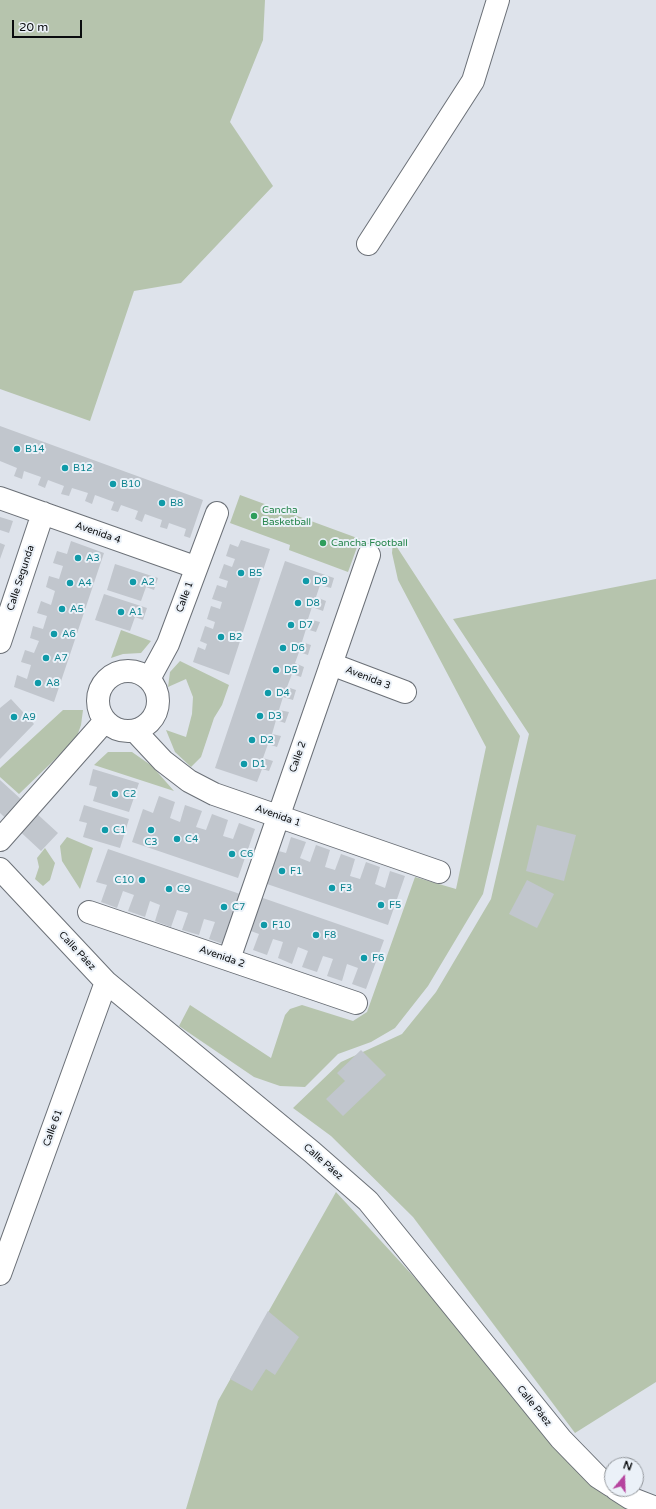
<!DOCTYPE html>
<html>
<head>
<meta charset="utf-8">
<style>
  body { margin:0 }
  #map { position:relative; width:656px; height:1509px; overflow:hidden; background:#dee3eb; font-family:"Varela Round",sans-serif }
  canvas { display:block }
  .north { position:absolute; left:604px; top:1457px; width:40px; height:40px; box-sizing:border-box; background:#ebf1f8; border:1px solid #91959a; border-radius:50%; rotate:19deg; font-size:11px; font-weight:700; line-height:16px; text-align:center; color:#0a0c0e }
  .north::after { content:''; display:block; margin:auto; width:14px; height:18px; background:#b6449f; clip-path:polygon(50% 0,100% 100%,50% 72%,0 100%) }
  .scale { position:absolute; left:12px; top:20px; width:70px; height:18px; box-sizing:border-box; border:2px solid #0a0c0e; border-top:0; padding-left:5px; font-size:12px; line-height:14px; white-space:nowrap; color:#0a0c0e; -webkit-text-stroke:3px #ebf1f8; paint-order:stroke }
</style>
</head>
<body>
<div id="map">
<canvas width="656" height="1509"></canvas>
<div class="north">N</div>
<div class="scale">20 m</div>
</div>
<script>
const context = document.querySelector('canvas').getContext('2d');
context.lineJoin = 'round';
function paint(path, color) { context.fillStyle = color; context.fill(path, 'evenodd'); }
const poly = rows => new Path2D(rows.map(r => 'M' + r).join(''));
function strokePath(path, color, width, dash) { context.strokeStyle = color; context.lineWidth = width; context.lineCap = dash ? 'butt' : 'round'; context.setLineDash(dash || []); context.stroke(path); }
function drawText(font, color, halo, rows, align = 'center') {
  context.font = font + ' "Varela Round",sans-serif'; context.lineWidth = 4; context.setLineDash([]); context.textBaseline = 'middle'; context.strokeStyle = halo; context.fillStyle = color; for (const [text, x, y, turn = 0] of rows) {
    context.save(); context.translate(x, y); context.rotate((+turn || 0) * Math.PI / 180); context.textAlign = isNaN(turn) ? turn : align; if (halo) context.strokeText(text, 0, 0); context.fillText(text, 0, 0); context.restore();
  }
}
paint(poly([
  [0,0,265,0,263,40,230,122,273,186,181,283,134,291,90,421,0,389],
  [240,495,360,539,348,572,289,550,290,545,230,523],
  [393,541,520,736,483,894,428,986,395,1028,371,1042,338,1054,305,1087,280,1086,254,1077,179,1026,190,1005,271,1058,285,1015,290,1009,302,1005,353,1021,367,1012,415,877,456,889,486,747,398,580,392,553],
  [656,579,656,1382,575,1433,413,1217,331,1136,293,1108,341,1062,402,1034,436,992,491,899,529,734,453,619],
  [121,630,151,641,141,653,123,654,111,658],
  [180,661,229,685,222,705,214,718,201,757,191,767,175,752,166,730,186,737,192,714,193,697,186,679,168,687,170,672],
  [63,710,83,710,81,725,76,739,19,794,0,777,0,768],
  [108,752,132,752,152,766,174,791,94,765],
  [67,837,93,848,80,889,62,861,60,846],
  [45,848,55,863,50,880,43,886,35,879,39,867,37,858],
  [336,1192,437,1302,565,1459,656,1509,186,1509,218,1401]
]), '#b6c4ad');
paint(poly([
  [0,426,203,500,190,538,184,536,186,529,169,523,167,529,160,527,162,520,145,514,142,522,135,519,138,511,121,505,118,512,111,510,114,502,95,495,92,504,85,501,88,493,72,488,69,496,61,494,64,486,48,480,45,488,38,485,41,477,24,471,22,479,14,476,17,468,0,461],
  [0,517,13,521,9,533,0,530],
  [241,540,270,549,229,675,193,662,198,647,205,650,207,644,200,641,205,626,213,629,215,622,207,619,211,606,220,609,222,602,212,599,217,585,226,588,228,581,219,578,224,564,232,567,235,559,226,556,230,544,238,547],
  [71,541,104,553,54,702,14,687,17,675,27,679,31,665,21,662,25,650,34,653,39,641,30,638,33,626,43,629,47,616,37,613,41,601,51,605,55,591,46,587,49,576,59,579,63,566,53,563,57,551,67,554],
  [0,543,5,545,0,559],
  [285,561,334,578,331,588,320,585,316,597,326,601,323,611,312,607,308,619,320,622,316,632,306,629,302,642,311,645,308,655,299,652,295,663,304,667,301,677,292,674,287,687,296,690,293,700,283,697,279,710,289,712,285,723,276,720,272,734,281,736,277,747,268,744,263,758,273,761,269,771,262,769,257,782,215,768],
  [115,564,158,578,154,590,146,587,141,601,107,590],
  [104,594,147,608,143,620,135,617,130,631,95,620],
  [11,699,34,724,0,759,0,708],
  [93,769,139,783,129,812,93,801,97,787,89,785],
  [0,780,58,833,41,851,0,813],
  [159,796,175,802,170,818,180,822,185,805,202,811,196,827,206,830,212,814,228,820,223,836,233,839,239,823,255,829,238,878,132,842,143,809,153,813],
  [84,805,129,819,120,848,83,837,87,823,79,821],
  [537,825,576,835,564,881,526,871],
  [291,837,306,842,300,858,310,862,316,845,330,850,325,867,335,870,341,854,355,859,350,876,360,879,366,862,380,867,375,884,385,888,390,871,405,876,388,925,264,883,275,850,286,853],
  [108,849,243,895,226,945,209,939,215,922,204,919,199,935,182,930,188,913,177,910,171,927,155,921,160,905,150,901,145,917,128,911,134,895,123,891,117,908,101,902,107,885,96,882],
  [527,880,554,894,537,928,509,914],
  [260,897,384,940,366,989,352,984,358,968,347,964,342,981,327,976,333,959,323,956,317,972,302,967,308,951,298,947,292,964,278,958,283,942,273,939,267,955,253,950,259,934,248,930],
  [361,1050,386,1075,343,1116,326,1099,345,1081,337,1073],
  [268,1311,299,1337,275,1375,266,1369,252,1391,230,1379]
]), '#c1c6cd');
const minor = poly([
  [368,244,473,81,498,0],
  [0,498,195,567],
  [0,642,43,513],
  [331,664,405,692],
  '98 701a30 30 0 1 1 60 0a30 30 0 1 1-60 0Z',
  [149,679,168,644,217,513],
  [135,731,163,761,189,781,214,794,439,872],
  [0,840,105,721],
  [0,869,106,982,312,1152,368,1201,561,1439,598,1477,612,1486],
  [89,912,356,1003],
  [229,959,369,555],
  [0,1274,106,982],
  [616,1489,630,1498,656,1508]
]);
strokePath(minor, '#6b7077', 24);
strokePath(minor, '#fff', 22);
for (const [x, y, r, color] of [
  [17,449,4,"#0f9aa8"],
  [65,468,4,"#0f9aa8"],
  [113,484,4,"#0f9aa8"],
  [162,503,4,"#0f9aa8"],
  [254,516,4,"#2e9e5b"],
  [323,543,4,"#2e9e5b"],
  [78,558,4,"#0f9aa8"],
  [241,573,4,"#0f9aa8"],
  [306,581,4,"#0f9aa8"],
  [133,582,4,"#0f9aa8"],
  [70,583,4,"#0f9aa8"],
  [298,603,4,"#0f9aa8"],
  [62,609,4,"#0f9aa8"],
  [121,612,4,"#0f9aa8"],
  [291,625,4,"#0f9aa8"],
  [54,634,4,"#0f9aa8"],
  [221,637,4,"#0f9aa8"],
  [283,648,4,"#0f9aa8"],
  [46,658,4,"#0f9aa8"],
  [276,670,4,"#0f9aa8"],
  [38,683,4,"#0f9aa8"],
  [268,693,4,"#0f9aa8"],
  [260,716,4,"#0f9aa8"],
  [14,717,4,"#0f9aa8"],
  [252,740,4,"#0f9aa8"],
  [244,764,4,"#0f9aa8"],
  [115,794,4,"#0f9aa8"],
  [105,830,4,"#0f9aa8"],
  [151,830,4,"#0f9aa8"],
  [177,839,4,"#0f9aa8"],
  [232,854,4,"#0f9aa8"],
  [282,871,4,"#0f9aa8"],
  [142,880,4,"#0f9aa8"],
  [332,888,4,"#0f9aa8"],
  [169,889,4,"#0f9aa8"],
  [381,905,4,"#0f9aa8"],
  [224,907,4,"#0f9aa8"],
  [264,925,4,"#0f9aa8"],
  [316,935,4,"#0f9aa8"],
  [364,958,4,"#0f9aa8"]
]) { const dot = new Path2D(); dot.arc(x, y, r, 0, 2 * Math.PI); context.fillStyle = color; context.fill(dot); strokePath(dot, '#ebf1f8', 1.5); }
drawText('10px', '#0d838f', '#ebf1f8', [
  ["B14",25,449],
  ["B12",73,468],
  ["B10",121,484],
  ["B8",170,503],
  ["A3",86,558],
  ["B5",249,573],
  ["D9",314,581],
  ["A2",141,582],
  ["A4",78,583],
  ["D8",306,603],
  ["A5",70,609],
  ["A1",129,612],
  ["D7",299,625],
  ["A6",62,634],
  ["B2",229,637],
  ["D6",291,648],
  ["A7",54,658],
  ["D5",284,670],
  ["A8",46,683],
  ["D4",276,693],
  ["D3",268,716],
  ["A9",22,717],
  ["D2",260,740],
  ["D1",252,764],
  ["C2",123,794],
  ["C1",113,830],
  ["C4",185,839],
  ["C3",151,842,"center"],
  ["C6",240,854],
  ["F1",290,871],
  ["C10",134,880,"right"],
  ["F3",340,888],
  ["C9",177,889],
  ["F5",389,905],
  ["C7",232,907],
  ["F10",272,925],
  ["F8",324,935],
  ["F6",372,958]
], 'left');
drawText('10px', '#27864d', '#ebf1f8', [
  ["Cancha",262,510],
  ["Basketball",262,522],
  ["Cancha Football",331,543]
], 'left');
drawText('10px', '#0a0c0e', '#ebf1f8', [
  ["Avenida 4",98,533,19],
  ["Calle Segunda",21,578,-72],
  ["Calle 1",185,597,-70],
  ["Avenida 3",368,678,21],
  ["Calle 2",298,757,-71],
  ["Avenida 1",278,816,19],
  ["Calle Páez",77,951,47],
  ["Avenida 2",222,957,19],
  ["Calle 61",53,1128,-70],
  ["Calle Páez",323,1162,41],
  ["Calle Páez",534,1406,51]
]);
</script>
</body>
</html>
